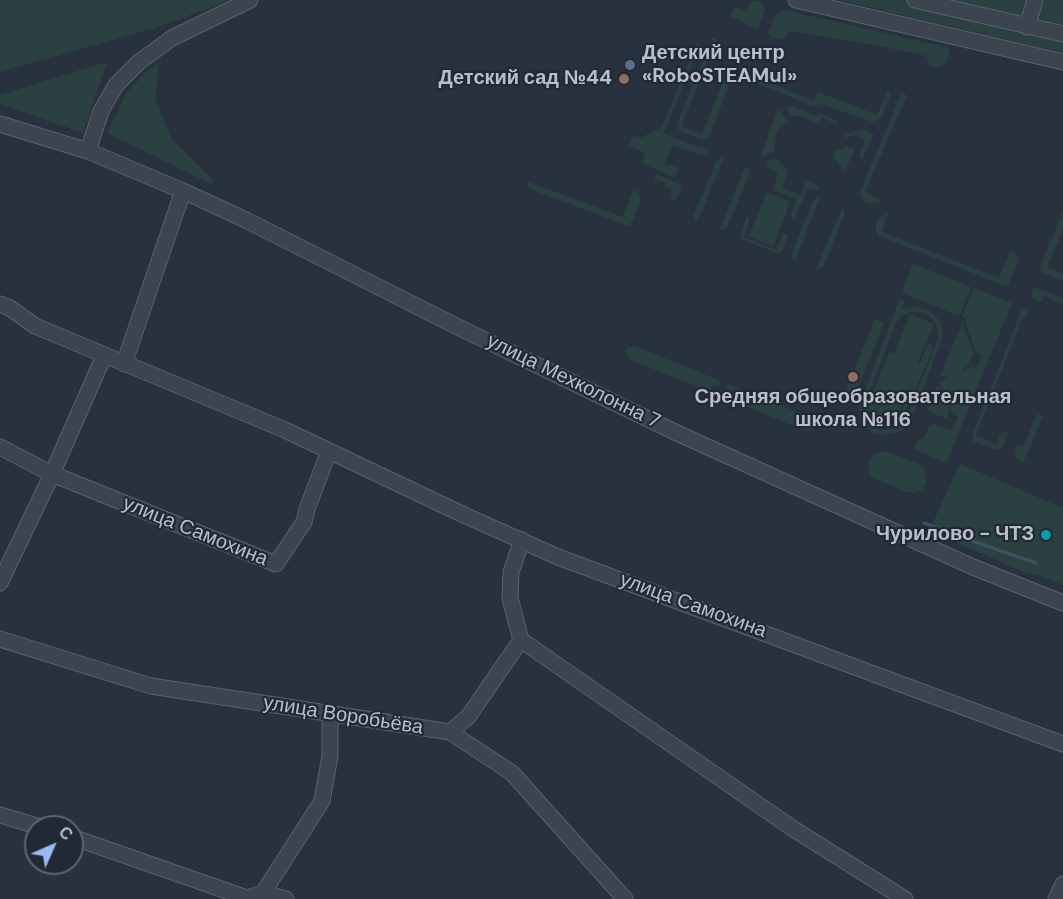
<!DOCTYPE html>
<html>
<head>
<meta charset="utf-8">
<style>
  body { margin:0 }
  #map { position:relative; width:1063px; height:899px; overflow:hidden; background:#28323e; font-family:"DM Sans",sans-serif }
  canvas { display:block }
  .north { position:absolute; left:24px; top:815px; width:60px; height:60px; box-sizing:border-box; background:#212934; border:2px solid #5d6570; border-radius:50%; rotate:45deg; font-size:16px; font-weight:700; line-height:24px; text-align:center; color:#b8bfc9 }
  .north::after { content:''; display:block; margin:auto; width:21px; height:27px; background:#97bcef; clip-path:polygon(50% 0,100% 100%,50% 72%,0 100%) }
</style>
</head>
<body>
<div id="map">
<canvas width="1063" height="899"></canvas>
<div class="north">С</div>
</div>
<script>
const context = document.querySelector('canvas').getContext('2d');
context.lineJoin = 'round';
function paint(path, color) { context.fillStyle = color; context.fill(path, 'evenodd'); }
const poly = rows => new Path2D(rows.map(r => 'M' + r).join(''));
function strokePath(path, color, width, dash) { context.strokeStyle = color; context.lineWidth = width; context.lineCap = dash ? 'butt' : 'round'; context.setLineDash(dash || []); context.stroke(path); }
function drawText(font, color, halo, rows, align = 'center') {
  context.font = font + ' "DM Sans",sans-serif'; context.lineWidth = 4.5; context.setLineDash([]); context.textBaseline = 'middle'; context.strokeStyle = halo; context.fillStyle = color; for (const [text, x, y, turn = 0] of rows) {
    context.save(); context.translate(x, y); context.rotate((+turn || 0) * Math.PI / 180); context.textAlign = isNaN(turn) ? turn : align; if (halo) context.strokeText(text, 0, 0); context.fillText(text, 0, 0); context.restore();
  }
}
paint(poly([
  [0,0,229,0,162,26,0,72],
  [839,0,1063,0,1063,53],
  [754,1,760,1,765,9,758,30,730,16,734,7,747,12,751,2],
  [785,10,946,47,950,52,945,64,936,68,930,65,926,56,875,45,789,31,784,39,772,39,768,33,775,15],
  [718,37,681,126,702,134,727,72,733,75,709,137,703,140,679,131,677,124,712,38],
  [697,43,700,44,664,133,697,147,709,148,707,153,702,155,672,145,665,164,679,168,675,178,642,163,645,153,629,146,633,136,640,138,662,127],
  [107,62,83,133,0,104,0,95],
  [159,62,155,99,171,138,214,181,211,184,107,133,127,92,146,72],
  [758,78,814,101,818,92,877,115,887,92,891,94,881,119,872,122,822,104,813,106,756,83],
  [903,94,907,95,865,192,882,201,871,204,863,201,860,192,900,96],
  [792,106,817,116,819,113,838,121,836,124,821,117,818,124,797,115,791,117,787,108],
  [778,109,787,120,780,127,776,135,774,152,763,156,761,155],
  [862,129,874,134,862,160,859,157,865,140,857,135,846,138,844,135],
  [849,146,855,149,845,171,833,157,833,154,836,150],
  [721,157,724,157,698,221,695,220,694,214,717,160],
  [776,158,788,171,782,188,800,195,807,181,820,186,818,190,808,188,794,219,790,217,797,199,773,190,778,172,766,167,769,160],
  [746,165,750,173,727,227,724,230,720,229],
  [657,174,682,185,676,201,671,200,672,191,665,187,666,183,657,180,655,184,653,183],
  [529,182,623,217,634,189,641,198,633,220,628,226,530,189,527,185],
  [767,192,790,202,773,247,749,236],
  [818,197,820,198,795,261,791,255,813,200],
  [842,208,845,211,844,215,824,266,819,269,816,269],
  [889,211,882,232,999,278,1010,251,1017,254,1019,258,1008,285,1003,285,879,236,875,231,877,220],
  [1063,211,1063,229,1047,267,1063,274,1063,281,1045,274,1041,270,1041,265],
  [746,217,750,218,744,237,776,250,783,233,788,235,782,251,776,253,740,238],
  [913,264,971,287,959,316,902,293],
  [1034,287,1063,298,1063,304,1044,296,1041,302,1033,299,1031,294],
  [974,288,1012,303,946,463,914,449,918,440,924,438,929,426,933,424,952,430,958,417,952,413,949,407,948,419,927,411,937,385,943,392,939,382,949,378,945,376,939,378,962,324,974,353,969,364,964,366,962,372,971,367,976,369,982,355,976,352,965,322,966,318,962,317],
  [900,298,905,300,901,310,917,306,933,313,941,323,943,336,911,421,902,431,885,435,872,432,866,426,861,419,859,406],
  [913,312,924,313,933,319,937,328,938,339,906,419,896,428,882,430,875,427,868,420,865,413,865,403,896,323,903,315],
  [1026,308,1029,309,1026,317,1023,317,976,435,996,444,1002,431,1008,433,1002,448,997,450,973,441,972,435,1021,311],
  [910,314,934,324,917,364,919,365,916,373,928,343,934,346,903,417,900,416,916,373,896,422,866,411,889,353,894,354],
  [875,319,884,323,851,404,842,400],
  [634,346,721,381,719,386,713,386,708,391,631,360,625,352,627,348],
  [728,384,812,418,819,425,818,428,806,431,731,400,730,393,726,389],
  [1037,414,1043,416,1023,463,1016,459,1014,453,1017,445,1023,447],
  [885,451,918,464,924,469,927,480,922,490,915,493,907,492,878,480,871,476,868,464,871,457,877,453],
  [960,464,1063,508,1063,585,1041,576,1024,572,929,531]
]), '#2b4040');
strokePath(poly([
  [924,523,943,530],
  [958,536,1036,563]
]), '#3f5166', 3);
const minor = poly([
  [796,0,1063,62],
  [915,0,1063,34],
  [1027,27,1035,0],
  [0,124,88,151,183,191,246,220,454,325,677,433,973,567,1063,603],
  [88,151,101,111,116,85,139,62,172,38,250,0],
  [0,304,10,308,35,326,285,430,464,515,558,557,1063,744],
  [124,364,183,191],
  [0,447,52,474,276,564,304,522,307,509,329,451],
  [522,540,511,572,510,598,521,640,792,828,905,899],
  [0,583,52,474,104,356],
  [0,639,151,686,450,732,512,773,625,899],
  [450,732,468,717,521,640],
  [0,815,40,827],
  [72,837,247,898,263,893,286,899],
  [263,893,322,801,330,756,330,714],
  [1056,899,1063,884]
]);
strokePath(minor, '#5a626c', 17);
strokePath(minor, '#3c444f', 15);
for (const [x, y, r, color] of [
  [630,65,6,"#5c6f8a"],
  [624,79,6,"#8d6e63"],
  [853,377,6,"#8d6e63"],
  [1046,535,6,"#0f9aa8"]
]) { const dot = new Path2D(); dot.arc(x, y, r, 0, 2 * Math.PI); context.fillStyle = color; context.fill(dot); strokePath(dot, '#212934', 2); }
drawText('bold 20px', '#b8bfc9', '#212934', [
  ["Детский центр",642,54,"left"],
  ["«RoboSTEAMul»",642,77,"left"],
  ["Детский сад №44",612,79],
  ["Средняя общеобразовательная",853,398,"center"],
  ["школа №116",853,421,"center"],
  ["Чурилово - ЧТЗ",1034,535]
], 'right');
drawText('20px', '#b8bfc9', '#212934', [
  ["улица Мехколонна 7",573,382,26],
  ["улица Самохина",195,532,22],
  ["улица Самохина",693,606,20],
  ["улица Воробьёва",343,716,9]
]);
</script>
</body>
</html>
